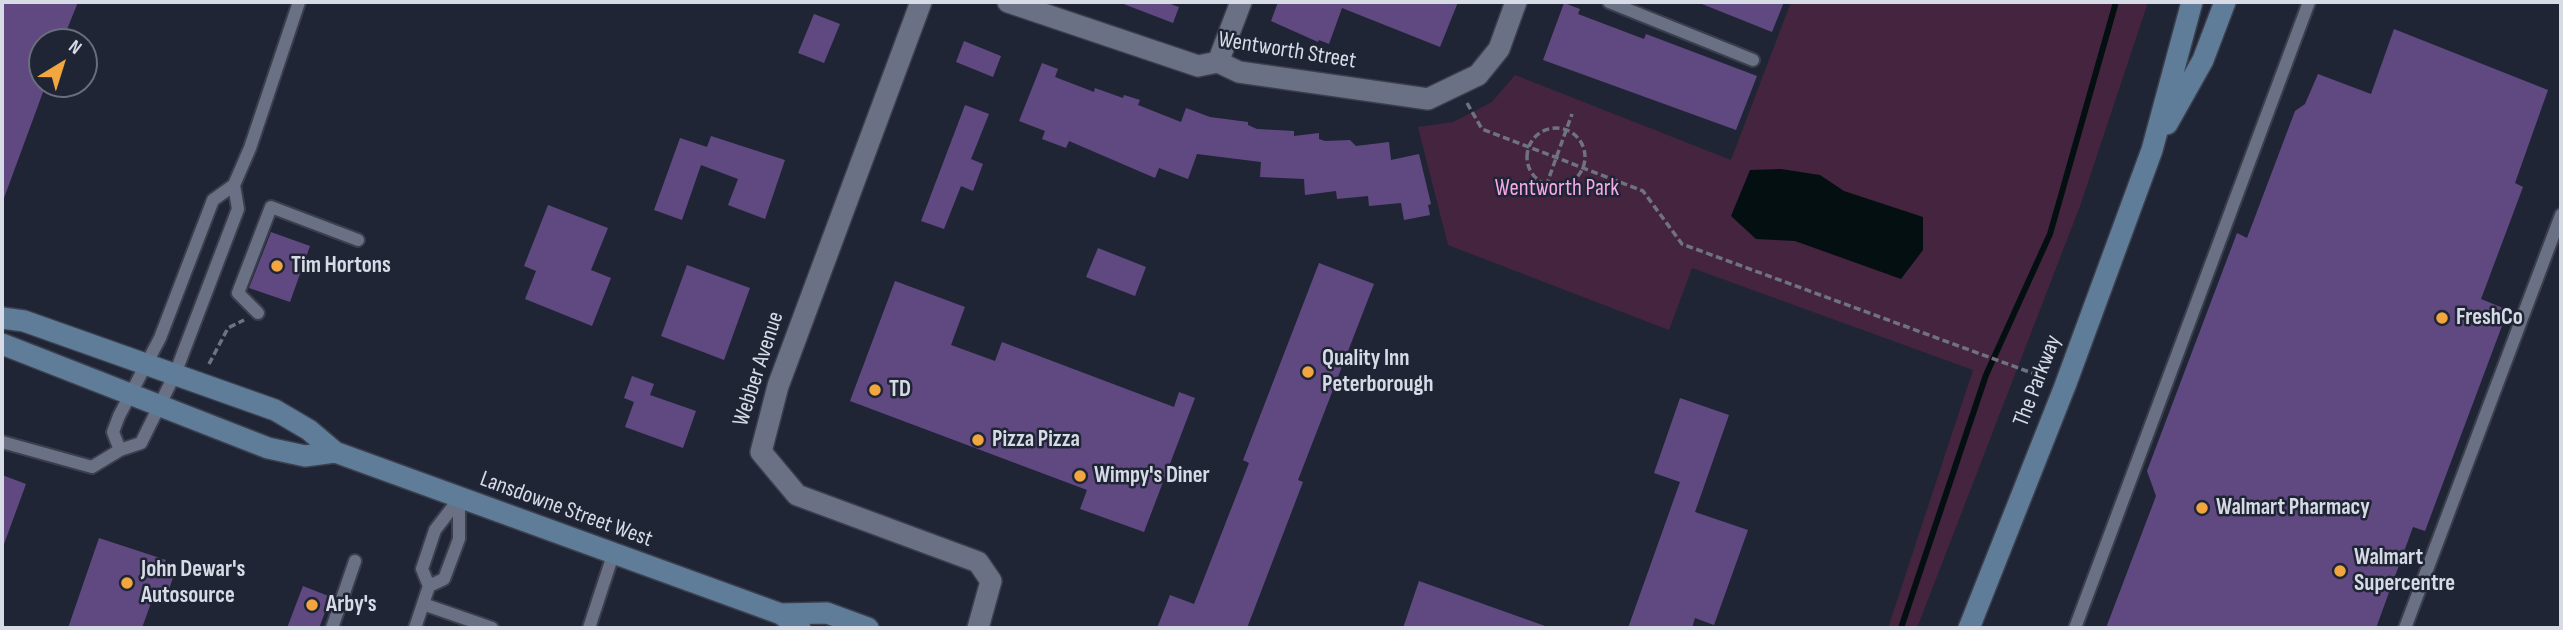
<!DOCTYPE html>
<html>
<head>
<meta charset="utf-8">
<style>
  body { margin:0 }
  #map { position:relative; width:2563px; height:630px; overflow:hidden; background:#202536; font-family:"Sofia Sans Condensed",sans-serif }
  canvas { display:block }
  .frame { position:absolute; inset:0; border:4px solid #d7dbe6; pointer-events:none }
  .north { position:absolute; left:28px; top:28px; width:70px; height:70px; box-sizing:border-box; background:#202536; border:2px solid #696e7c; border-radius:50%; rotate:38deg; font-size:19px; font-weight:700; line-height:28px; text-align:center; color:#d7dbe6 }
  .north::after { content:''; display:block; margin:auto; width:24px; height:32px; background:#f1a63f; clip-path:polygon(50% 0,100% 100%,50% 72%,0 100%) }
</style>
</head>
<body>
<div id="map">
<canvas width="2563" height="630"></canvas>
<div class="frame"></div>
<div class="north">N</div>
</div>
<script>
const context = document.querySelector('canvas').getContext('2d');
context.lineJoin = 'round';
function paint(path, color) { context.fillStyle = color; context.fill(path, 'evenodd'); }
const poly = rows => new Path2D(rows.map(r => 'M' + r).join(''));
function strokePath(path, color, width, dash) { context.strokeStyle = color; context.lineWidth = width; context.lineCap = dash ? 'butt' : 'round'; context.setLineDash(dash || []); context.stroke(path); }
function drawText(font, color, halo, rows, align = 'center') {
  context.font = font + ' "Sofia Sans Condensed",sans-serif'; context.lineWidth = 5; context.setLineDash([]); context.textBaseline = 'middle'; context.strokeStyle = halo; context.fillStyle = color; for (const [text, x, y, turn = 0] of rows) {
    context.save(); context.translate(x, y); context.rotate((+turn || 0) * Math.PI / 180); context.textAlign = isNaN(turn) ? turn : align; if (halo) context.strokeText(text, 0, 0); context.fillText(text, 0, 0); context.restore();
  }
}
paint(poly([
  [1791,2,2148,2,2080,206,1917,628,1888,628,1973,370,1692,268,1669,330,1448,245,1418,127,1453,122,1492,102,1515,75,1731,160]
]), '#45243f');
paint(poly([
  [1781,169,1820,175,1844,191,1923,217,1923,250,1901,279,1795,241,1756,239,1731,216,1750,170]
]), '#040f11');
strokePath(poly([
  [1901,628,1986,375,2050,234,2116,2]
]), '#040f11', 6);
paint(poly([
  [2,2,78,2,62,42,42,42,42,84,46,84,4,198],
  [1165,2,1179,7,1173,23,1121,3],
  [1278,2,1458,2,1440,47,1342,8,1329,44,1319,40,1318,42,1271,21],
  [1697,2,1784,2,1772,32],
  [1564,3,1580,9,1578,14,1644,39,1646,34,1757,76,1736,130,1543,60],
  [814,14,840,24,824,63,798,53],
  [2394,29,2548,90,2515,183,2523,187,2481,299,2508,310,2425,531,2413,527,2376,628,2106,628,2156,496,2147,471,2237,233,2247,238,2295,111,2305,104,2318,74,2371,94],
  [964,41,1001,56,993,77,956,62],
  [1042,63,1058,69,1055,77,1094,92,1095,88,1123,98,1124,95,1140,100,1138,105,1181,122,1186,108,1210,117,1248,122,1248,125,1257,129,1294,131,1294,136,1319,133,1319,139,1325,141,1350,140,1356,146,1389,142,1391,160,1419,154,1431,204,1428,205,1430,215,1404,220,1401,203,1369,206,1368,196,1337,199,1336,191,1305,195,1304,179,1260,177,1261,162,1197,154,1188,179,1159,168,1155,178,1069,141,1066,148,1042,139,1045,131,1019,121],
  [965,105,989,114,971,159,983,164,973,191,961,186,944,229,921,221],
  [711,136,785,160,765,219,728,205,738,179,701,165,682,220,654,210,680,138,707,147],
  [548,205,608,228,591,270,611,278,592,326,525,299,536,271,524,266],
  [271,232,310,246,290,302,249,288],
  [1098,248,1146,267,1135,296,1086,277],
  [1319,263,1374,284,1298,480,1303,482,1247,628,1157,628,1170,595,1194,604,1249,463,1243,460],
  [687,265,750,288,724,360,661,336],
  [895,281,965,307,951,345,995,361,1002,342,1174,407,1179,392,1195,398,1144,532,1080,509,1087,490,850,401],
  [632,376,654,384,650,395,696,411,683,448,625,427,634,402,624,398],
  [1680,398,1729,415,1695,512,1748,530,1714,625,1695,618,1692,628,1628,628,1680,482,1654,473],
  [2,475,26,484,4,544,2,543],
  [99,538,166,560,165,562,177,566,164,604,152,600,142,628,68,628],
  [1419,581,1545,626,1545,628,1403,628],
  [303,586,331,597,319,628,287,628]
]), '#604981');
const service = poly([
  [1609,2,1753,60],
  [258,313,238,293,271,207,358,240],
  [2,442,92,467,120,450,141,443,175,374,238,209,234,185],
  [120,450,113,432,119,416,160,338,213,200,234,185,250,148,299,2],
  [429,586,444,579,459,539,459,499],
  [423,604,492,628],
  [332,628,355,561],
  [415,628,429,586,422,569,435,530,459,499],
  [589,628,613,555],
  [2075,628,2309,2],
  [2405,628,2561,215]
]);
const minor = poly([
  [921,2,778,386,761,452,797,495,978,562,991,581,978,628],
  [1008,2,1198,66,1218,62,1239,72,1428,99,1478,75,1499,49,1516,2],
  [1218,62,1241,2]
]);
const secondary = poly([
  [2167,124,2203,60,2225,2],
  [2,318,24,321,275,410,309,430,335,452,781,614,800,628],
  [2,344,268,448,305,456,335,452],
  [781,614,827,613,868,628],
  [1969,628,2065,386,2152,150,2192,2]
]);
strokePath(service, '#3b3f4d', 16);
strokePath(minor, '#3b3f4d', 24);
strokePath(secondary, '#3b3f4d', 24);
strokePath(poly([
  [1467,103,1482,129,1643,191,1682,244,2032,373],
  '1527 157a29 29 0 1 1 58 0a29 29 0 1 1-58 0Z',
  [1546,186,1572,114],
  [209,364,228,328,244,320]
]), '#6e7281', 3.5, [7, 3.5]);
strokePath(service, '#6a7184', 12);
strokePath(minor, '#6a7184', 21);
strokePath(secondary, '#5f7c98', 21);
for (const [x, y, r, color] of [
  [277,266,7,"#f1a63f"],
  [2442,318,7,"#f1a63f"],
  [1308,372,7,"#f1a63f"],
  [875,390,7,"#f1a63f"],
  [978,440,7,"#f1a63f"],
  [1080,476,7,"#f1a63f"],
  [2202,508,7,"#f1a63f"],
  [2340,571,7,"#f1a63f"],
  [127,583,7,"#f1a63f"],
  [312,605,7,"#f1a63f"]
]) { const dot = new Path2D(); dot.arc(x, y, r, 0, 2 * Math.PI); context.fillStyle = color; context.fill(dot); strokePath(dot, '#202536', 2.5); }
drawText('23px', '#d7dbe6', '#202536', [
  ["Wentworth Street",1287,51,9],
  ["Webber Avenue",759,369,-72],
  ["The Parkway",2038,381,-69],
  ["Lansdowne Street West",566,510,20]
]);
drawText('23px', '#f6a8e7', '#202536', [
  ["Wentworth Park",1557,189]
]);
drawText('bold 23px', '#d7dbe6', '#202536', [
  ["Tim Hortons",291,266],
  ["FreshCo",2456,318],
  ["Quality Inn",1322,359],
  ["Peterborough",1322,385],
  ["TD",889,390],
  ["Pizza Pizza",992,440],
  ["Wimpy's Diner",1094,476],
  ["Walmart Pharmacy",2216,508],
  ["Walmart",2354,558],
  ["Supercentre",2354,584],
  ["John Dewar's",141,570],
  ["Autosource",141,596],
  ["Arby's",326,605]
], 'left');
</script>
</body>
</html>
